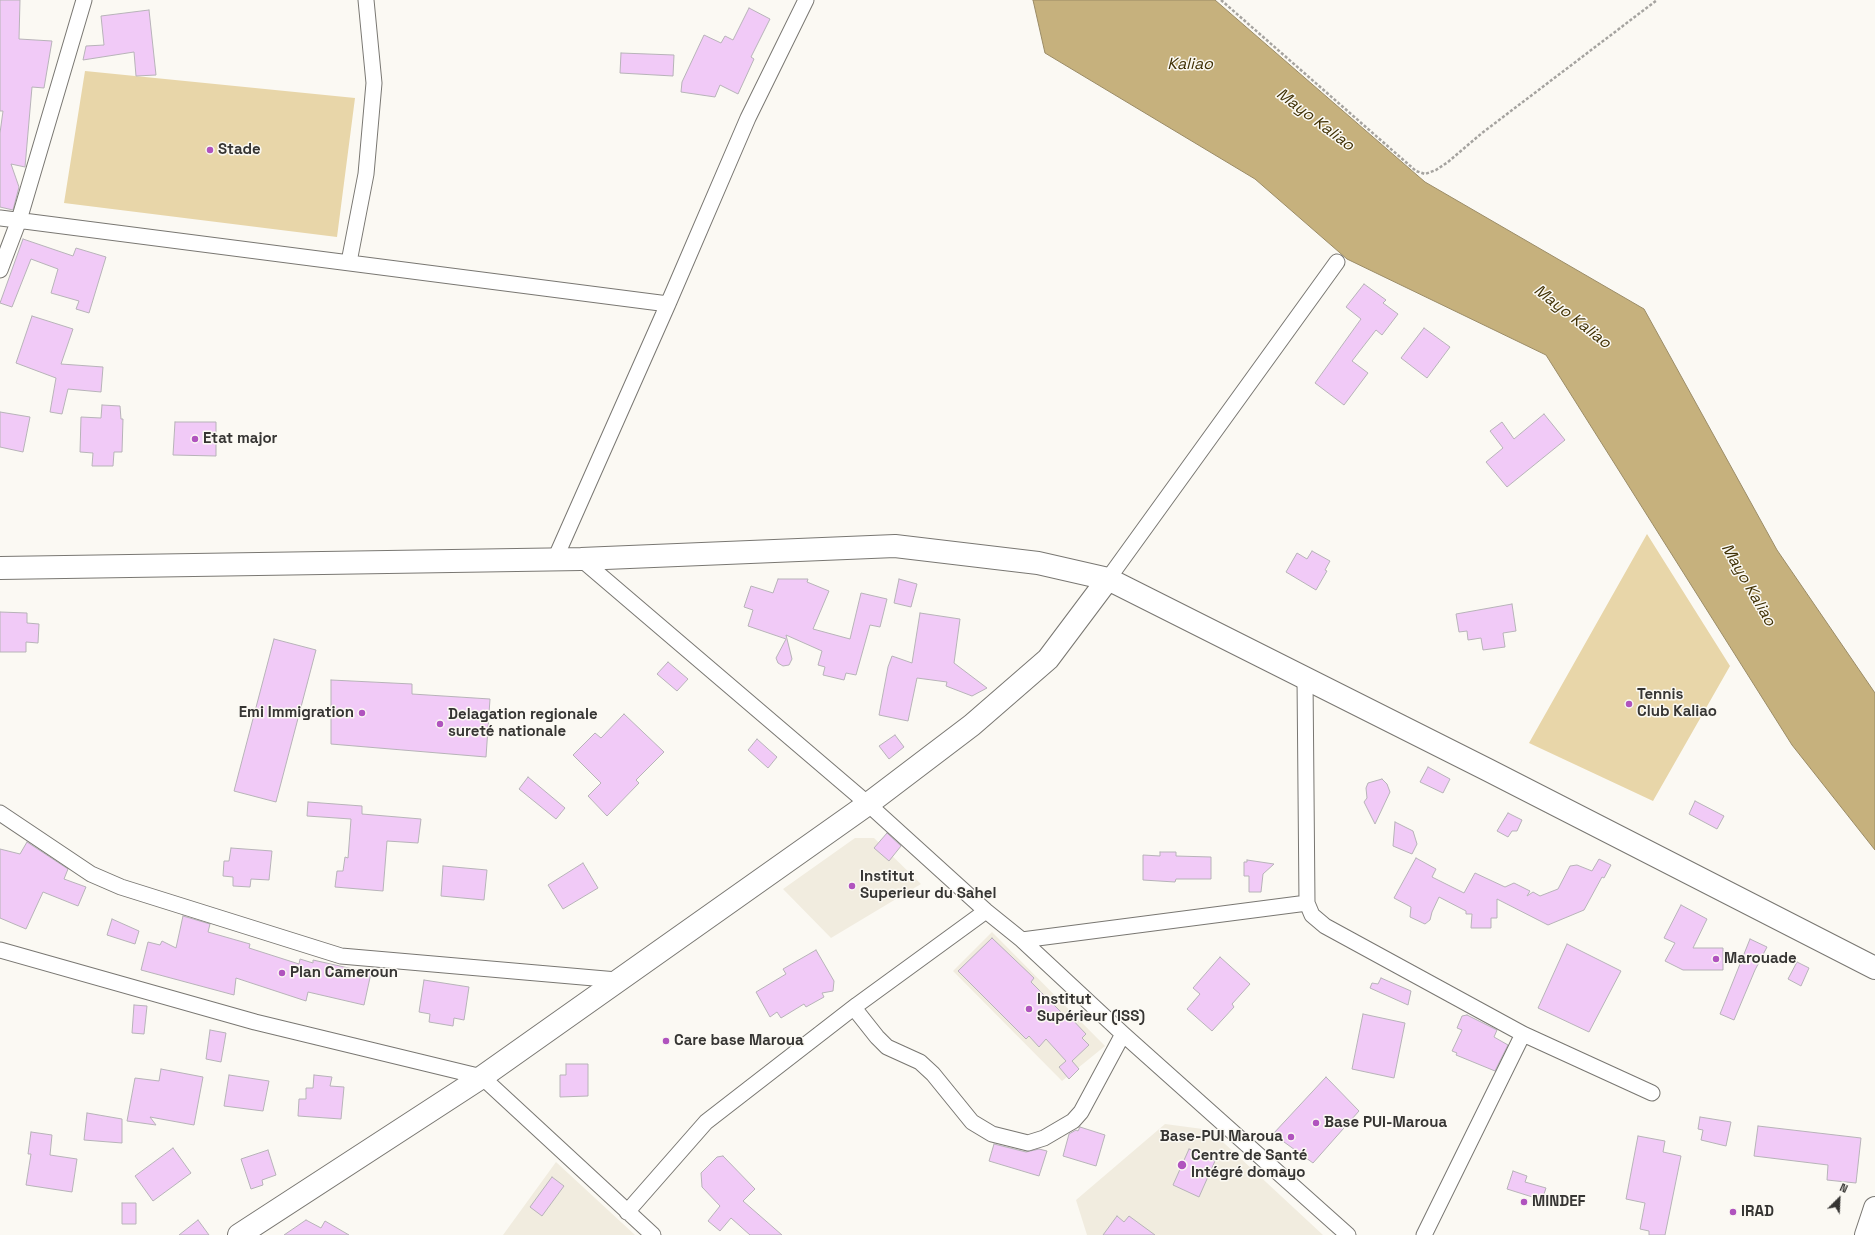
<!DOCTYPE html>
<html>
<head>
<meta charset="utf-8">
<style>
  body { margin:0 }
  #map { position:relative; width:1875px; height:1235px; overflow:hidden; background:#fbf9f3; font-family:"Space Grotesk",sans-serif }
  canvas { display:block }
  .north { position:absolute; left:1819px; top:1179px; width:40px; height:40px; -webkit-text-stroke:3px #fbf9f3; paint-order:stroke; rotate:24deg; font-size:11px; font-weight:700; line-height:16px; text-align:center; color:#363533 }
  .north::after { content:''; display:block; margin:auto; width:14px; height:18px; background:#363533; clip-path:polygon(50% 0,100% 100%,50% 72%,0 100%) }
</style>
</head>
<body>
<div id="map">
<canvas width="1875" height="1235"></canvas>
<div class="north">N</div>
</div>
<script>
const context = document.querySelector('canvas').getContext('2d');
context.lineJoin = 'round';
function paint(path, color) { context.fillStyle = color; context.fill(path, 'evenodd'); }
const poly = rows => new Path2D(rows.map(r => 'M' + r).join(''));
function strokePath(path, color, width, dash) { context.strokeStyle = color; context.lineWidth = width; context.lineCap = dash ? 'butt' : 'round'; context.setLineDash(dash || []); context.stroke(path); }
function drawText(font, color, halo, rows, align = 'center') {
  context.font = font + ' "Space Grotesk",sans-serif'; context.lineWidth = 3; context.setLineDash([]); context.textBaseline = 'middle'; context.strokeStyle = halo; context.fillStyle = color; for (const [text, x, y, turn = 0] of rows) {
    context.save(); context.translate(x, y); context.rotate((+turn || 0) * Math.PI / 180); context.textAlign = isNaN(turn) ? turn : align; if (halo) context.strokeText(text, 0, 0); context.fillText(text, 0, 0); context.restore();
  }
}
paint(poly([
  [855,838,874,838,921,884,831,938,783,889],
  [992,932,1105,1046,1062,1081,953,971],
  [1165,1124,1210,1130,1323,1235,1087,1235,1076,1200],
  [556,1162,635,1235,503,1235]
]), '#f1ecdf');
paint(poly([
  [85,71,355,98,337,237,64,203],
  [1647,534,1730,666,1653,801,1529,743]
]), '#e8d6a9');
const water = poly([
  [1033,0,1215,0,1425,182,1644,309,1777,550,1875,693,1875,850,1792,745,1546,355,1347,259,1255,179,1045,53,1033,0]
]);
paint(water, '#c6b17d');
strokePath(water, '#9b8c67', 1);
const building = poly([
  [0,0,20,0,19,39,52,41,44,88,32,87,25,167,11,164,19,187,13,210,0,207,0,133,3,111,0,111,0,0],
  [749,8,770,19,751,57,754,59,738,94,720,85,715,97,681,92,682,82,704,35,721,43,725,36,733,40,749,8],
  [149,10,156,75,136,76,134,52,83,60,86,46,104,45,101,16,149,10],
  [621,53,674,55,673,76,620,73,621,53],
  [23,239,73,256,76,248,106,257,89,313,76,309,79,301,51,293,58,269,31,259,12,307,0,303,23,239],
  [1364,284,1386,300,1383,303,1398,314,1382,335,1376,330,1352,361,1368,373,1344,405,1315,383,1361,319,1346,307,1364,284],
  [32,316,73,329,61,364,103,367,101,392,68,389,62,414,50,412,56,378,16,363,32,316],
  [1424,328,1450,347,1427,378,1401,358,1424,328],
  [102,405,120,406,121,419,123,419,122,452,114,452,113,466,92,466,93,453,80,452,81,417,101,418,102,405],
  [0,412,30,417,23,452,0,447,0,412],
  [1544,414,1565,440,1507,487,1486,462,1503,448,1490,431,1502,422,1514,439,1544,414],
  [175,422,216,422,216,456,173,455,175,422],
  [1312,551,1330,561,1325,570,1327,571,1316,590,1286,572,1297,553,1307,559,1312,551],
  [778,579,808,579,807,582,829,591,813,629,850,639,861,593,887,599,880,627,870,625,856,675,846,673,844,680,823,675,825,667,818,665,822,651,786,635,792,659,789,665,783,666,778,663,776,658,786,639,748,626,753,610,744,607,751,586,773,593,778,579],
  [899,579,917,584,911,607,894,603,899,579],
  [1512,604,1516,631,1503,633,1505,647,1483,650,1481,638,1468,640,1467,631,1459,632,1456,614,1512,604],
  [0,612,27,613,27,623,39,624,38,643,26,642,26,652,0,652,0,612],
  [920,613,960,619,954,663,987,688,972,696,946,686,947,682,917,678,908,721,879,715,888,667,892,656,912,663,920,613],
  [274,639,316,650,276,802,234,791,274,639],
  [668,662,688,679,677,691,657,674,668,662],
  [331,680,412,684,412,694,490,699,486,757,331,744,331,680],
  [624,714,664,752,636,780,639,783,607,816,588,796,601,783,573,755,595,733,601,738,624,714],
  [895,735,904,747,889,759,879,746,895,735],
  [757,739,777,757,768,768,748,750,757,739],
  [1428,767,1450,779,1443,793,1420,782,1428,767],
  [528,777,565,808,556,819,519,789,528,777],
  [1382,779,1387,784,1390,792,1375,824,1364,802,1367,798,1366,788,1368,783,1382,779],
  [1695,801,1724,816,1717,829,1689,814,1695,801],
  [308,802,362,806,362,814,421,819,418,843,387,841,383,891,335,887,337,871,343,871,345,857,348,858,351,819,307,816,308,802],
  [1508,813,1522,820,1517,831,1512,831,1508,837,1497,831,1508,813],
  [1395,822,1413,831,1417,844,1412,854,1393,846,1395,822],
  [887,833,901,846,889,861,874,848,887,833],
  [27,842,68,869,64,879,86,887,78,906,43,892,26,929,0,918,0,849,20,854,27,842],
  [231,848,272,851,269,880,251,879,250,887,233,886,233,877,223,876,224,861,229,861,231,848],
  [1160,852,1176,852,1176,856,1211,857,1211,879,1176,879,1175,882,1143,880,1143,855,1160,856,1160,852],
  [1416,858,1436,869,1432,877,1464,893,1475,873,1505,887,1514,883,1530,891,1527,896,1533,892,1540,896,1558,889,1570,866,1577,865,1592,871,1599,859,1611,865,1604,878,1602,877,1584,910,1548,925,1497,899,1497,918,1491,918,1491,928,1471,928,1472,914,1466,914,1466,911,1439,897,1432,912,1430,920,1425,924,1410,917,1411,907,1394,898,1416,858],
  [1247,860,1274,864,1263,874,1261,892,1249,892,1249,876,1244,876,1244,862,1247,862,1247,860],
  [583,863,598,888,563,909,548,885,583,863],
  [443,866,487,870,484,900,441,896,443,866],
  [1681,905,1707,919,1693,948,1723,948,1723,970,1683,970,1665,961,1675,943,1664,938,1681,905],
  [183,916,210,924,208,932,250,944,249,948,299,964,300,959,313,963,313,960,371,973,364,1005,308,992,306,1001,236,978,234,995,141,970,148,942,160,945,162,941,176,948,183,916],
  [112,919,139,931,135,944,107,935,112,919],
  [992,938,1034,978,1031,982,1067,1018,1069,1016,1086,1034,1082,1038,1089,1045,1072,1061,1079,1069,1069,1079,1059,1067,1066,1061,1046,1039,1039,1047,1029,1036,1026,1039,958,971,992,938],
  [1750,939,1767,947,1755,970,1734,1020,1720,1014,1750,939],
  [1567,944,1621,971,1589,1032,1538,1008,1567,944],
  [816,950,834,981,833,991,822,993,824,997,806,1007,804,1004,781,1018,777,1012,770,1017,756,992,786,974,783,969,816,950],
  [1220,957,1250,984,1232,1004,1234,1007,1212,1031,1187,1009,1200,994,1193,988,1220,957],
  [1797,962,1809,968,1801,986,1788,979,1797,962],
  [1381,978,1411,991,1408,1005,1370,988,1372,983,1378,984,1381,978],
  [424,980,469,987,464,1020,454,1018,453,1026,429,1022,430,1014,419,1012,424,980],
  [134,1005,147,1006,144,1034,132,1033,134,1005],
  [1363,1014,1405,1023,1394,1078,1352,1069,1363,1014],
  [1467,1015,1497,1030,1494,1037,1508,1045,1495,1071,1456,1055,1457,1053,1452,1051,1462,1030,1457,1028,1462,1016,1467,1015],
  [210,1030,226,1033,221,1062,206,1059,210,1030],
  [566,1064,588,1064,588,1096,560,1097,560,1075,566,1075,566,1064],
  [161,1069,203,1077,194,1125,150,1117,156,1125,127,1121,135,1078,159,1081,161,1069],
  [229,1075,269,1081,263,1111,224,1106,229,1075],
  [314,1075,332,1077,330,1086,344,1087,341,1119,298,1116,299,1099,306,1099,306,1088,313,1088,314,1075],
  [1326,1077,1359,1111,1313,1163,1273,1134,1326,1077],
  [87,1113,122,1119,122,1143,84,1140,87,1113],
  [1700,1117,1731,1122,1726,1146,1701,1140,1703,1130,1698,1129,1700,1117],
  [1758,1126,1861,1138,1856,1183,1827,1180,1828,1165,1754,1156,1758,1126],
  [1080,1127,1105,1135,1096,1166,1063,1156,1069,1134,1076,1130,1078,1131,1080,1127],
  [31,1132,52,1135,50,1155,77,1159,72,1192,26,1185,31,1154,28,1154,31,1132],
  [1638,1136,1665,1141,1663,1152,1681,1156,1665,1235,1649,1235,1649,1231,1640,1229,1645,1203,1626,1199,1638,1136],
  [994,1144,1026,1152,1039,1149,1047,1151,1039,1176,989,1161,994,1144],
  [173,1148,191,1173,153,1201,135,1176,173,1148],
  [1189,1149,1215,1161,1199,1197,1173,1185,1189,1149],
  [268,1150,276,1175,262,1180,263,1185,251,1189,241,1159,268,1150],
  [723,1156,755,1189,743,1201,782,1235,750,1235,731,1218,720,1231,708,1221,720,1206,702,1187,701,1173,717,1157,723,1156],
  [1513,1171,1527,1176,1525,1182,1546,1188,1542,1200,1507,1189,1513,1171],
  [552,1177,564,1186,542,1216,530,1207,552,1177],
  [122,1203,136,1203,136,1224,122,1224,122,1203],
  [1117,1216,1124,1222,1129,1216,1155,1235,1103,1235,1117,1216],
  [198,1220,209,1235,179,1235,198,1220],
  [306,1220,321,1228,325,1221,349,1235,284,1235,306,1220]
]);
paint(building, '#f1caf7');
strokePath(building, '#b7b3b8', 1);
const street = poly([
  [0,218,668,304],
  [349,262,366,174,374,83,366,0],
  [0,270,19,220,84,0],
  [555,559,668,304,748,118,806,0],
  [581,559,868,804,986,911,1022,940,1123,1034,1348,1235],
  [1108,579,1337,262],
  [1305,678,1307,903,1312,915,1325,926,1523,1034,1652,1093],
  [0,813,91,874,121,887,341,956,617,980],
  [1022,940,1307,903],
  [0,950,255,1022,482,1077,653,1235],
  [854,1008,877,1037,887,1047,920,1062,933,1074,972,1122,992,1134,1028,1143,1044,1138,1073,1121,1081,1112,1123,1034],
  [627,1212,706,1122,857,1005,986,911],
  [1424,1235,1523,1034]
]);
const secondary = poly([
  [0,568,581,559,895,546,1038,563,1108,579,1488,770,1875,968],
  [239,1235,482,1077,868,804,972,725,1048,659,1108,579],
  [1866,1235,1875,1208]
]);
strokePath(street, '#797772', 17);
strokePath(secondary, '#797772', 24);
strokePath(poly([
  [1221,0,1416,171,1425,174,1436,170,1448,162,1482,133,1657,0]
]), '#a5a39f', 2.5, [3, 2]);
strokePath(street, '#fff', 15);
strokePath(secondary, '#fff', 22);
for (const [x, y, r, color] of [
  [210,150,4,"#b053be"],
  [195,439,4,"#b053be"],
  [1629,704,4,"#b053be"],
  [362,713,4,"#b053be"],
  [440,724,4,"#b053be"],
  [852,886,4,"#b053be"],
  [1716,959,4,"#b053be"],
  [282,973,4,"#b053be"],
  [1029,1009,4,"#b053be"],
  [666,1041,4,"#b053be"],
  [1316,1123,4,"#b053be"],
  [1291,1137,4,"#b053be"],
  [1182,1165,5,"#b053be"],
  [1524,1202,4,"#b053be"],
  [1733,1212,4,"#b053be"]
]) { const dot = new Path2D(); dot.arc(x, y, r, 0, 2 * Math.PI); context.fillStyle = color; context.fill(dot); strokePath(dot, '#fbf9f3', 1.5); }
drawText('bold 15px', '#363533', '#fbf9f3', [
  ["Stade",218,150],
  ["Etat major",203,439],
  ["Tennis",1637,695],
  ["Club Kaliao",1637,712],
  ["Emi Immigration",354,713,"right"],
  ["Delagation regionale",448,715],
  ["sureté nationale",448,732],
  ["Institut",860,877],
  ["Superieur du Sahel",860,894],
  ["Marouade",1724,959],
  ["Plan Cameroun",290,973],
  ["Institut",1037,1000],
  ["Supérieur (ISS)",1037,1017],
  ["Care base Maroua",674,1041],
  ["Base PUI-Maroua",1324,1123],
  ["Base-PUI Maroua",1283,1137,"right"],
  ["Centre de Santé",1191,1156],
  ["Intégré domayo",1191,1173],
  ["MINDEF",1532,1202],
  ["IRAD",1741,1212]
], 'left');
drawText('italic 16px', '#403105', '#fbf9f3', [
  ["Kaliao",1190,65],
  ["Mayo Kaliao",1315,120,37],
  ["Mayo Kaliao",1572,317,38],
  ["Mayo Kaliao",1748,585,60]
]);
</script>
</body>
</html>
